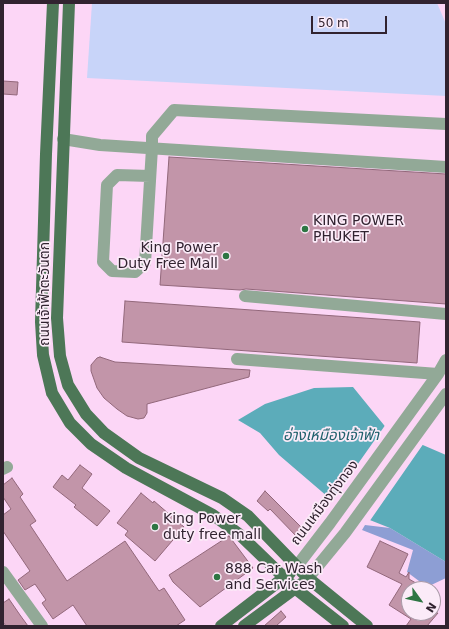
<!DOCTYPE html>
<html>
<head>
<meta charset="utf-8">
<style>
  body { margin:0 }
  #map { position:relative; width:449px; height:629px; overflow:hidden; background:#fcd6f6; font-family:"DejaVu Sans",sans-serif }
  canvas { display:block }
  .frame { position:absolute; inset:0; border:4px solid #312330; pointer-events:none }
  .north { position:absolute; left:401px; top:581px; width:40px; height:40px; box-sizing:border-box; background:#fbebf8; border:1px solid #aa9ba8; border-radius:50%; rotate:123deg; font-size:11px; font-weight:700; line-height:16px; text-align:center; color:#312330 }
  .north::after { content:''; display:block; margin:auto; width:14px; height:18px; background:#2d7643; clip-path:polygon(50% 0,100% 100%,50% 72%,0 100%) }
  .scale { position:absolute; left:311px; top:16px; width:76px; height:18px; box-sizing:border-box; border:2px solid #312330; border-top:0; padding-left:5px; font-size:12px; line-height:14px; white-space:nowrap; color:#312330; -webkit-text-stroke:3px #fbebf8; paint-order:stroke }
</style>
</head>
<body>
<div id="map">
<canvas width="449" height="629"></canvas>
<div class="frame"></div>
<div class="north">N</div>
<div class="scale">50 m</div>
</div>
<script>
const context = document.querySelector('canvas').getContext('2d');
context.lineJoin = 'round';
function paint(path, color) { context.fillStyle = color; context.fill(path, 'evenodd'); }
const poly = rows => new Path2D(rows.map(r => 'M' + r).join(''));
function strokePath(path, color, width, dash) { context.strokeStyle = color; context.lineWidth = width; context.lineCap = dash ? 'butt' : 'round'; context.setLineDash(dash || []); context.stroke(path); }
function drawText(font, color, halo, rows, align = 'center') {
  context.font = font + ' "DejaVu Sans","Noto Sans Thai",sans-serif'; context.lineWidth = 3.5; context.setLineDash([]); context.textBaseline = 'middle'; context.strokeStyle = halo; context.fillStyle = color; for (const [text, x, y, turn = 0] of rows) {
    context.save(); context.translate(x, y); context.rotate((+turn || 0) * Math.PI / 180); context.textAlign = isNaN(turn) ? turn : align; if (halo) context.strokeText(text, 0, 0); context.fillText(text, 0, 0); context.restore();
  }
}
paint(poly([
  [92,3,437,3,446,24,446,96,87,78]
]), '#c8d4f9');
paint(poly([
  [365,525,390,528,446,562,446,578,427,587,407,572,413,550,362,530]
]), '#8d9ed4');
paint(poly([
  [353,387,388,430,446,455,446,562,390,528,342,509,279,455,260,433,238,420,265,404,314,388]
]), '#5cacba');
paint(poly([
  [386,424,389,428,424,443,369,522,341,511,331,502]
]), '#fcd6f6');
const building = poly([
  [3,81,18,82,17,95,3,94,3,81],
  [169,157,446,174,446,304,246,289,240,290,160,285,169,157],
  [125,301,420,322,417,363,122,342,125,301],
  [100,357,115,362,250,370,249,377,147,404,147,413,144,418,138,419,127,416,117,409,104,398,97,388,91,371,91,365,97,358,100,357],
  [80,465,92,474,82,488,110,511,97,526,74,507,76,505,53,487,62,475,68,480,80,465],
  [12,478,23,494,20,497,36,521,30,525,67,581,125,541,159,591,164,588,185,620,176,626,87,626,73,605,53,619,42,603,46,600,35,584,25,590,18,580,30,571,3,531,3,515,11,509,3,497,3,485,12,478],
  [265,491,305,531,298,538,270,509,268,511,257,501,265,491],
  [141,493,153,503,154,501,184,527,155,561,125,535,128,531,117,523,141,493],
  [229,536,253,568,200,607,173,582,169,575,229,536],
  [380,541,408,554,399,573,406,577,409,572,409,579,426,589,409,589,409,613,438,613,427,626,406,626,411,619,389,605,402,584,367,567,380,541],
  [9,599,20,615,28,626,6,626,3,622,3,603,9,599],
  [281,611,286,617,276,626,264,626,281,611]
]);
paint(building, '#c295a9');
strokePath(building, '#92677a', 1);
strokePath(poly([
  [63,139,100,145,446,167],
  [150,176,117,175,107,185,103,262,112,271,135,272,145,263,152,148,152,136,174,110,446,124],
  [245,296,446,314],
  [237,359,438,374],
  [3,469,7,467],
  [297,566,330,523,438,374,446,360],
  [3,572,42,626],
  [308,578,345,533,446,394]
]), '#92a997', 12);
strokePath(poly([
  [53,3,46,154,41,322,43,355,52,393,70,423,91,444,126,468,213,515,239,534,296,589,343,626],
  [69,3,57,318,60,356,68,385,86,414,104,433,139,458,222,498,248,516,308,578,367,626],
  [221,626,290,573],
  [244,626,301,584]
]), '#4d7757', 12);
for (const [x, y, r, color] of [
  [305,229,4,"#2d7643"],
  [226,256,4,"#2d7643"],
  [155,527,4,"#2d7643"],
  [217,577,4,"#2d7643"]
]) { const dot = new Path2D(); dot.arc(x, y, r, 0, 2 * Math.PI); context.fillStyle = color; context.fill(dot); strokePath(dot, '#fbebf8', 1.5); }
drawText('14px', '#312330', '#fbebf8', [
  ["KING POWER",313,221],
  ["PHUKET",313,237],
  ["King Power",218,248,"right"],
  ["Duty Free Mall",218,264,"right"],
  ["King Power",163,519],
  ["duty free mall",163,535],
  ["888 Car Wash",225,569],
  ["and Services",225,585]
], 'left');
drawText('14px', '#312330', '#fbebf8', [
  ["ถนนเจ้าฟ้าตะวันตก",45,294,-90],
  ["ถนนเหมืองทุ่งทอง",325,503,-53]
]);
drawText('italic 15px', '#20616c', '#fbebf8', [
  ["อ่างเหมืองเจ้าฟ้า",331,436]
]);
</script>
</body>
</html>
